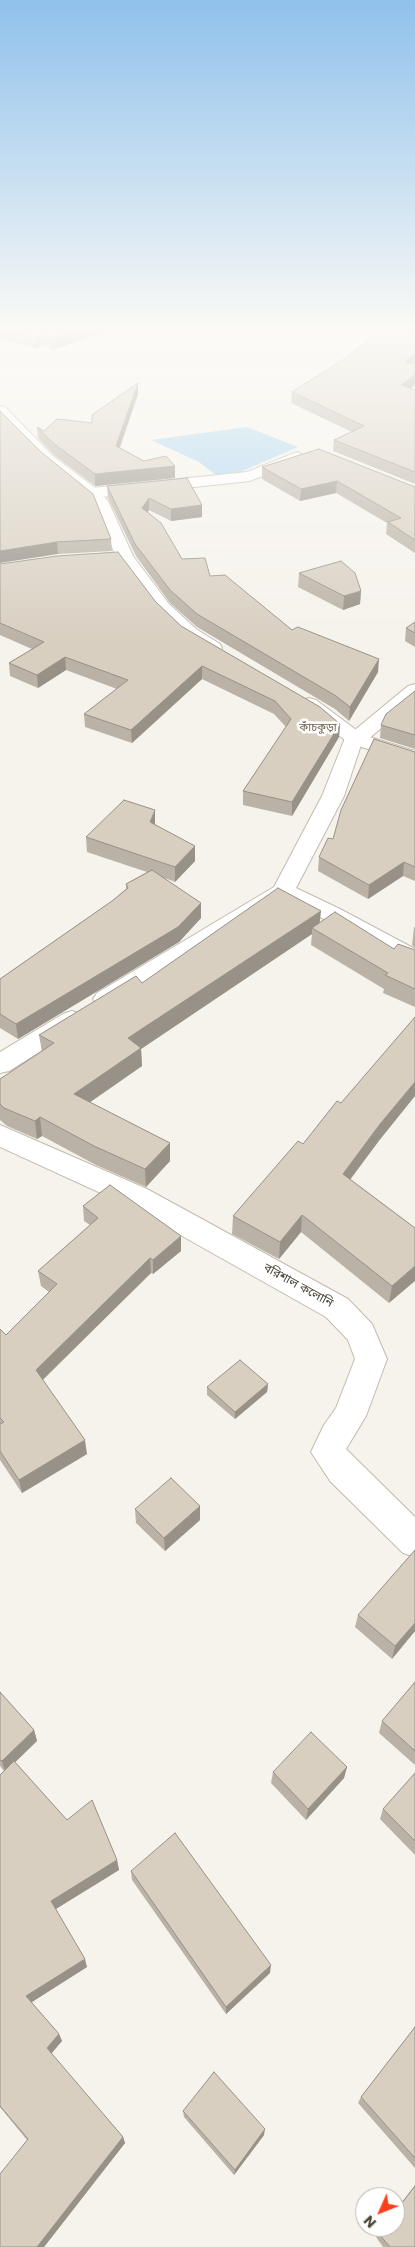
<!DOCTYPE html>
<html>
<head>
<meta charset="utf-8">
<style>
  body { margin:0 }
  #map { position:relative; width:415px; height:2247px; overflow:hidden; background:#f6f3ec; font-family:Poppins,sans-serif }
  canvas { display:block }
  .north { position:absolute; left:355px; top:2187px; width:50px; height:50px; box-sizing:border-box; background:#fff; border:1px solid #b7b4b0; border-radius:50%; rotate:226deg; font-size:14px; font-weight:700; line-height:20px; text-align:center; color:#4b4439 }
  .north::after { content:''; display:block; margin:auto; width:18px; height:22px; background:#fc3f1d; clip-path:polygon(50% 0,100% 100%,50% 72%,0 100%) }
</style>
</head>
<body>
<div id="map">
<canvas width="415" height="2247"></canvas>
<div class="north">N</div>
</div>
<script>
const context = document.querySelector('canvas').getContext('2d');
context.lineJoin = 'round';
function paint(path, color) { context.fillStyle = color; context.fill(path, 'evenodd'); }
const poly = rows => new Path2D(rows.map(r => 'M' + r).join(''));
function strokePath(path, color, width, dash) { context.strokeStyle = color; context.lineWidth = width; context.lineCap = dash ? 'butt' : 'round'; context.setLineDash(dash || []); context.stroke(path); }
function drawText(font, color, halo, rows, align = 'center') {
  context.font = font + ' Poppins,"Noto Sans Bengali",sans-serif'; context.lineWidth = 5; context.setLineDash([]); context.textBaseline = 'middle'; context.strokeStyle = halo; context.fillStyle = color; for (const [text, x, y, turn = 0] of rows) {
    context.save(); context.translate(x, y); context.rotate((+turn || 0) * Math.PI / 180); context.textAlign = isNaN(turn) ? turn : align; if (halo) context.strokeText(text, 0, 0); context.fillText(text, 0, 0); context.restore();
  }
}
paint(poly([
  [247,427,298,447,240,472,216,475,199,462,151,440]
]), '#a9d4f2');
const minor = poly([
  [297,452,302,454,305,457,302,460,250,481,92,498,84,493,92,488,247,472,297,452],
  [415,684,415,700,361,745,344,796,296,888,340,909,415,949,415,967,406,965,324,919,284,900,115,1005,106,1007,97,1005,93,999,97,993,274,887,322,796,345,738,408,686,415,684],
  [72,1011,81,1014,85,1020,81,1026,9,1071,0,1073,0,1052,63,1014,72,1011],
  [0,1125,147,1189,348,1299,372,1324,387,1359,366,1416,346,1449,415,1517,415,1557,403,1553,330,1481,311,1452,324,1425,336,1408,355,1359,348,1340,326,1317,127,1205,0,1147,0,1125]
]);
const tertiary = poly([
  [0,406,5,407,53,456,98,490,108,501,133,556,169,604,196,629,220,644,222,648,220,652,206,652,182,637,157,612,116,557,95,505,86,496,43,462,0,418,0,406],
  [309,698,316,700,363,735,415,751,415,764,349,743,302,708,299,704,302,700,309,698]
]);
strokePath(minor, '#c2bbae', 2);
strokePath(tertiary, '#c2bbae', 2);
paint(minor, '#fff');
paint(tertiary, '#fff');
paint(poly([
  [0,330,110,330,52,350,42,346,35,349,0,338],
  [415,330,415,385,411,388,415,390,415,484,333,451,334,440,352,432,291,403,292,392],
  [138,383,138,394,120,448,144,461,175,466,175,478,95,486,54,455,38,438,37,427,44,431,92,423],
  [0,411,111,539,112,551,58,554],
  [262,467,415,487,415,553,386,534,387,523,336,493,300,501,262,479],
  [107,486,202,505,202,517,171,521,149,510,148,512,182,559,210,576,292,630,378,672,349,721,335,709,197,627,170,603,136,556,108,498],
  [0,564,155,601,181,626,340,724,339,737,292,816,243,805,243,791,286,727,274,714,202,679,132,743,85,727,84,714,117,689,66,670,38,688,10,676,9,663,32,649,0,635],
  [299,573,361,591,360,604,343,610,298,587],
  [415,622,415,647,405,641,406,628],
  [415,691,415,749,380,738,381,725],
  [415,752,415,881,403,876,368,899,318,871,319,857,333,839],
  [155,824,195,861,175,882,165,878,201,918,179,942,18,1039,0,1028,0,979,112,901,126,889,126,884,147,872,87,852,86,837],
  [320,922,394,949,415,950,415,1007,383,993,384,989,311,945,312,934,141,1049,142,1066,90,1102,170,1143,170,1161,146,1187,96,1165,42,1136,37,1139,7,1126,0,1120,0,1079,42,1052,39,1035,142,983],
  [415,926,415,948,412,945,414,928],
  [341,1103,378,1142,350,1179,415,1228,389,1303,301,1232,279,1259,232,1234,233,1216,303,1144],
  [83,1206,181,1251,153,1274,151,1273,43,1380,87,1454,22,1493,0,1460,0,1329,6,1335,49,1292,41,1286,38,1271,90,1225,84,1221],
  [268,1384,267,1392,235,1419,207,1395,207,1387],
  [135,1509,200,1520,165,1551,136,1523],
  [358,1615,415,1631,392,1659,355,1627],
  [415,1682,415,1765,379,1733,382,1721],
  [0,1692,34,1730,37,1741,15,1762,67,1820,117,1860,119,1870,56,1909,87,1967,31,2002,59,2034,62,2041,51,2054,123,2137,125,2143,44,2247,0,2247,27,2140,0,2107,0,1775,4,1771,0,1766],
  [347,1767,344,1778,306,1820,271,1783,273,1772],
  [415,1773,415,1855,380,1819,383,1809],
  [131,1871,270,1973,226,2014,132,1880],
  [415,2027,415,2168,358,2103,361,2097],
  [183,2111,264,2135,234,2175,184,2117],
  [415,2185,415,2247,383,2247,376,2237,383,2227,395,2227,395,2211]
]), '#bab2a6');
paint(poly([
  [79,330,110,330,52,350,52,339],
  [41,335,42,346,35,349,34,339],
  [415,353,415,363,404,372,405,362],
  [415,375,415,385,400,396,401,385],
  [138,383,138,394,116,457,116,446],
  [175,466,175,478,95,486,95,474],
  [337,481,336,493,300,501,301,489],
  [149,498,149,510,143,520,142,508],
  [202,505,202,517,171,521,171,509],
  [57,542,58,554,0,563,0,551],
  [361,591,360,604,343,610,344,596],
  [65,657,66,670,38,688,37,675],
  [379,659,378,672,349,721,350,707],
  [202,666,202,679,132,743,131,730],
  [340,724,339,737,292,816,292,802],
  [155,810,155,825,150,822],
  [195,846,195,861,175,882,175,867],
  [404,862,403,876,368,899,369,885],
  [201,903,201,918,179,942,18,1039,16,1024],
  [321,911,319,929,312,928,312,934,141,1049,142,1066,76,1112,74,1094,128,1038],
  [415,1082,415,1096,378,1142,341,1192,343,1174,380,1124],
  [40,1117,42,1136,37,1139,35,1121],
  [170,1143,170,1161,146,1187,145,1169],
  [302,1215,301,1232,279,1259,280,1242],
  [181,1236,181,1251,153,1274,153,1260],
  [150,1258,151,1273,38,1384,36,1370],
  [415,1266,415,1281,389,1303,392,1286],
  [268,1384,267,1392,235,1419,235,1412],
  [85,1440,87,1454,22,1493,19,1480],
  [200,1506,200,1520,165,1551,164,1538],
  [415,1623,415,1631,392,1659,395,1646],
  [34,1730,37,1741,5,1772,2,1761],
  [347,1767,344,1778,306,1820,308,1809],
  [117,1860,119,1870,54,1910,51,1901],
  [85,1959,87,1967,29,2004,26,1996],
  [271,1965,270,1973,226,2014,226,2007],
  [59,2034,62,2041,50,2055,47,2048],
  [265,2129,264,2135,234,2175,235,2170],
  [123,2137,125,2143,44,2247,37,2247]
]), '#979187');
const building = poly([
  [8,330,79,330,52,339,41,335,34,339,8,330],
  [382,330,415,330,415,353,405,362,415,364,415,375,401,385,415,390,415,472,334,440,364,426,292,392,344,359,382,330],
  [138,383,116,446,144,461,166,456,175,466,95,474,53,443,37,427,44,431,57,419,92,423,92,415,138,383],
  [0,411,41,452,93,494,111,539,57,542,0,551,0,411],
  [319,449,415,487,415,540,388,522,401,518,337,481,301,489,262,467,319,449],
  [187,478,202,505,171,509,149,498,142,508,161,523,182,559,205,558,210,576,225,575,292,630,298,627,379,659,350,707,336,696,197,614,170,590,135,544,107,486,187,478],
  [118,552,155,601,181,626,320,707,340,724,292,802,243,791,291,719,275,701,202,666,131,730,84,714,128,680,65,657,37,675,9,663,44,642,0,623,0,564,57,556,118,552],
  [341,561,355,573,361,591,344,596,299,573,341,561],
  [415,622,415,633,406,628,415,622],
  [415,691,415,735,381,725,386,714,415,691],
  [374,739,415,752,415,867,404,862,369,885,319,857,328,838,333,839,341,810,374,739],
  [124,800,155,810,150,822,195,846,175,867,86,837,124,800],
  [152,870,201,903,178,927,16,1024,0,1014,0,979,112,901,128,888,126,884,152,870],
  [278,888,321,911,128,1038,141,1048,74,1094,170,1143,145,1169,94,1146,40,1117,35,1121,4,1108,0,1104,0,1079,54,1043,39,1035,136,976,142,983,278,888],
  [335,912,394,949,398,944,415,950,415,989,385,975,388,973,312,928,335,912],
  [415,1017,415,1082,380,1124,343,1174,415,1228,415,1266,392,1286,302,1215,280,1242,233,1216,298,1141,303,1144,337,1101,341,1103,415,1017],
  [110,1185,181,1236,153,1260,150,1258,36,1370,85,1440,19,1480,0,1451,0,1424,4,1422,0,1418,0,1329,6,1335,57,1284,38,1271,98,1218,83,1206,110,1185],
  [240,1360,268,1384,235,1412,207,1387,240,1360],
  [171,1478,200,1506,164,1538,135,1509,171,1478],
  [415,1550,415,1623,395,1646,358,1615,415,1550],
  [415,1682,415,1751,382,1721,415,1682],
  [0,1692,34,1730,2,1761,0,1760,0,1692],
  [311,1732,347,1767,308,1809,273,1772,311,1732],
  [14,1761,67,1820,92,1800,117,1860,51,1901,85,1959,26,1996,59,2034,47,2048,123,2137,37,2247,0,2247,0,2174,28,2139,0,2106,0,1775,14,1761],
  [415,1773,415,1841,383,1809,415,1773],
  [175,1833,271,1965,226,2007,131,1871,175,1833],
  [415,2027,415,2158,361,2097,415,2027],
  [214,2072,265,2129,235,2170,183,2111,214,2072],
  [415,2186,415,2247,390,2247,379,2234,384,2227,395,2227,395,2212,415,2186]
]);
paint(building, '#d8cfc1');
strokePath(building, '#979187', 1);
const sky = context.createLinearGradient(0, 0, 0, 645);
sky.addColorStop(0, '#8fc1ec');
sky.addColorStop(0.51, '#fbfaf6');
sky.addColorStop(1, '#fbfaf600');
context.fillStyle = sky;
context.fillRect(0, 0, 415, 645);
drawText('11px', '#6e6250', '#fff', [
  ["কাঁচকুড়া",318,728]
]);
drawText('12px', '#4b4439', '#fff', [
  ["বরিশাল কলোনি",298,1286,29]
]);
</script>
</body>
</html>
